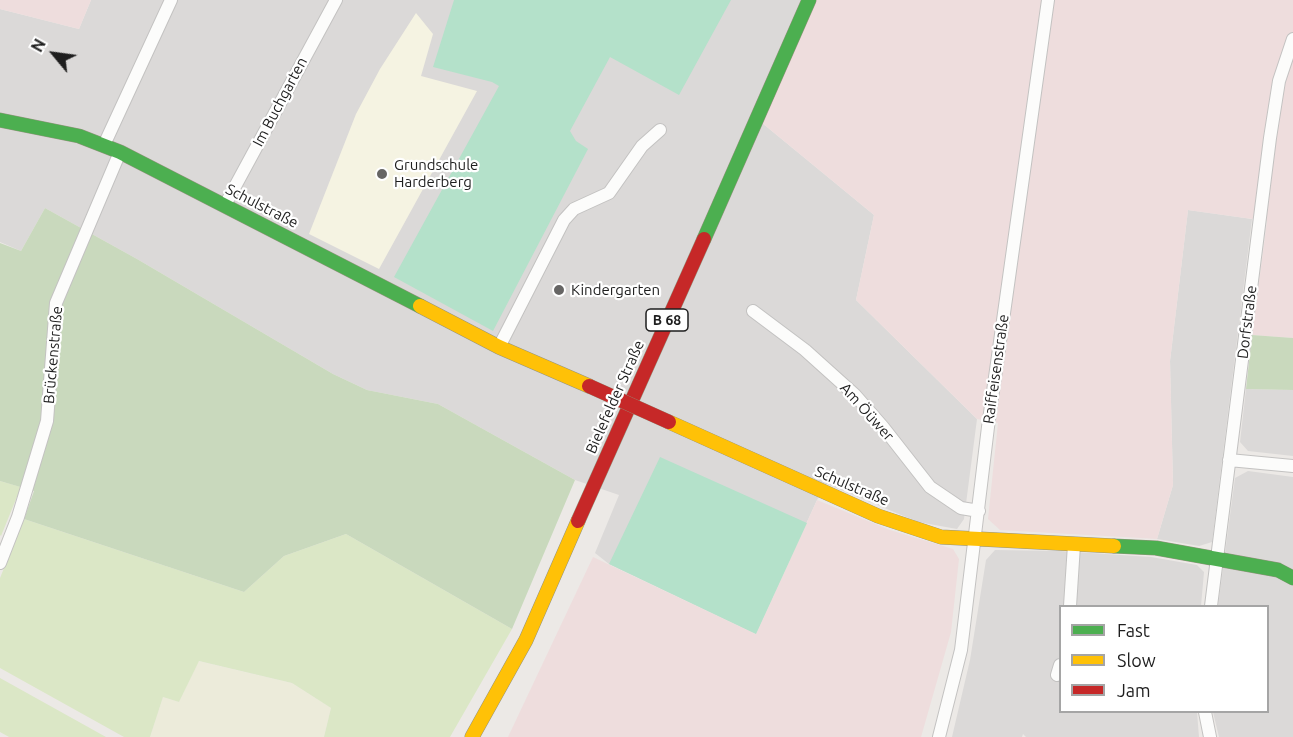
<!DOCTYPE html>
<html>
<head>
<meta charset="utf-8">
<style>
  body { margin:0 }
  #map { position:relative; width:1293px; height:737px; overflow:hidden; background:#ece9e6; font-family:Ubuntu,sans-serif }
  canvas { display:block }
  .legend { position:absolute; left:1059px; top:605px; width:210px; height:108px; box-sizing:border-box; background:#fff; border:2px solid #a5a5a5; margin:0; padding:8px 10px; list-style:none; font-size:18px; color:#1e1e1e }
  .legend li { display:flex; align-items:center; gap:12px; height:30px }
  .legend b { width:30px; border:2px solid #a5a5a5 }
  .north { position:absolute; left:24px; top:24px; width:60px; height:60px; -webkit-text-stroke:4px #fff; paint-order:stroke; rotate:299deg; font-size:16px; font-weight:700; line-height:24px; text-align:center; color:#1e1e1e }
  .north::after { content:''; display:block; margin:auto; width:21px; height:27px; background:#1e1e1e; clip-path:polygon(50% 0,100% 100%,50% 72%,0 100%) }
</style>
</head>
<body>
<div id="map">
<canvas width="1293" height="737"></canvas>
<ul class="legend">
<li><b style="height:8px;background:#4caf50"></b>Fast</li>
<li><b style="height:8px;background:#ffc107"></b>Slow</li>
<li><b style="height:8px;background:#c62828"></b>Jam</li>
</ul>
<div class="north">N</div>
</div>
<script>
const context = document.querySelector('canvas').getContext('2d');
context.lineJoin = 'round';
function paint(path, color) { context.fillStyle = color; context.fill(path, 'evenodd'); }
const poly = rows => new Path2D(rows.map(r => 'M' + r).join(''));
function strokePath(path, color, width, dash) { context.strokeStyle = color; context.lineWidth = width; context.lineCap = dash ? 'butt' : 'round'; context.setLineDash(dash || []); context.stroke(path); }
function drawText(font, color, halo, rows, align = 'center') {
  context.font = font + ' Ubuntu,sans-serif'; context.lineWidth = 4.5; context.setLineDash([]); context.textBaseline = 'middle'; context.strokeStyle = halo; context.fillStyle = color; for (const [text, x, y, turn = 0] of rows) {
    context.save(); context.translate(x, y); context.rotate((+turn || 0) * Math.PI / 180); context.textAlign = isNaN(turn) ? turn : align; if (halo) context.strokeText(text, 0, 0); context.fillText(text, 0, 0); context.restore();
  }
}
paint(poly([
  [91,0,809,0,756,118,874,215,856,300,977,419,964,519,957,529,918,522,827,484,817,500,756,634,609,564,595,553,619,495,575,480,438,404,367,390,333,374,137,259,45,208,21,251,0,242,0,9,79,29],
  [1188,210,1252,219,1212,542,1199,546,1157,539,1173,485,1170,361],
  [1246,389,1293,390,1293,456,1248,451,1240,442],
  [1248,471,1293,477,1293,737,1219,737,1213,712,1268,712,1268,606,1218,606,1235,478],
  [995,550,1060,551,1151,557,1197,565,1204,572,1201,606,1060,606,1060,712,1197,712,1199,737,1026,737,1023,734,1022,737,952,737,970,660,986,560]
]), '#dbd9d8');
paint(poly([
  [0,0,91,0,79,29,0,9],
  [809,0,1293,0,1293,338,1252,335,1267,221,1188,210,1170,361,1173,485,1157,539,1000,530,988,519,998,423,977,419,856,300,874,215,756,118],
  [817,500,890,530,953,549,959,559,951,632,921,737,508,737,593,557,756,634]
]), '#edd');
paint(poly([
  [416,13,433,34,421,76,477,91,379,269,309,234,356,114,380,69]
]), '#f5f3e2');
paint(poly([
  [198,661,292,683,331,708,324,737,150,737,163,697,179,702]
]), '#ecebda');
paint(poly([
  [0,481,21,487,1,536,0,535],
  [24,519,244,592,284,556,346,534,512,629,450,737,324,737,331,708,292,683,199,661,179,702,163,697,150,737,124,737,0,668,0,578],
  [0,678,106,737,9,737,0,732]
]), '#dbe7c6');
paint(poly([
  [45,208,137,259,333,374,367,390,438,404,575,480,512,629,346,534,284,556,244,592,24,519,34,491,0,481,0,243,21,251],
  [1252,335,1293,338,1293,390,1246,389]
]), '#c9d9bd');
paint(poly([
  [454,0,731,0,679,95,610,57,570,131,576,141,588,149,493,331,394,277,499,86,492,82,433,67],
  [660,457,807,523,756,634,609,564]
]), '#b4e1ca');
const street = poly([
  [104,145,171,0],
  [225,205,336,0],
  [753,311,805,350,855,395,883,427,930,487,961,508,979,511],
  [499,347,564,220,574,209,609,193,642,146,660,130],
  [1229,460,1293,466],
  [0,563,18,517,47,421,56,303,120,152],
  [1070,606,1074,545],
  [1211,606,1270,138,1279,81,1293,39],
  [1057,675,1060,665],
  [1205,712,1210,737],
  [939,737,961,650,988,427,1048,0]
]);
const fast = poly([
  [0,120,79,136,120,152,420,306],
  [704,239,809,0],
  [1114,546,1156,548,1278,570,1293,578]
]);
const slow = poly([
  [420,306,499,347,589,386],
  [669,422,878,516,941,537,1114,546],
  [472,737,526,640,578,521]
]);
const jam = poly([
  [578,521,704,239]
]);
strokePath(street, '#c3c2c1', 14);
strokePath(fast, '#95947f', 15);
strokePath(slow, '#95947f', 15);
strokePath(jam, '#95947f', 15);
strokePath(street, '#fcfcfb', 12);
strokePath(fast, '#4caf50', 14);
strokePath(slow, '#ffc107', 14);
strokePath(jam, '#c62828', 14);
const jamBridge = poly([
  [589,386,669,422]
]);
strokePath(jamBridge, '#95947f', 15, []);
strokePath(jamBridge, '#c62828', 14);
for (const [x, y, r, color] of [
  [382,174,6,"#666564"],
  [559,290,6,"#666564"]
]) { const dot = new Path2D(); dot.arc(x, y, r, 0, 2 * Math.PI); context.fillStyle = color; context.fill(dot); strokePath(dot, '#fff', 2); }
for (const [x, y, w] of [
  [667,320,42]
]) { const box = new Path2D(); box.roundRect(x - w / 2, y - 11, w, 22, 4.5); context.fillStyle = '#fff'; context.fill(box); strokePath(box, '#1e1e1e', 1.5); }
drawText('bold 14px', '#1e1e1e', null, [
  ["B 68",667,320]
]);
drawText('15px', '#1e1e1e', '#fff', [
  ["Im Buchgarten",280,102,-62],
  ["Schulstraße",262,206,27],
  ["Dorfstraße",1247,322,-83],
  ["Brückenstraße",53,355,-85],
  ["Raiffeisenstraße",996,369,-82],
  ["Bielefelder Straße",615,397,-66],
  ["Am Öüwer",867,412,48],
  ["Schulstraße",852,486,23]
]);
drawText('15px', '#1e1e1e', '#fff', [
  ["Grundschule",394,165],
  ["Harderberg",394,182],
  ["Kindergarten",571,290]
], 'left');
</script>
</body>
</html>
